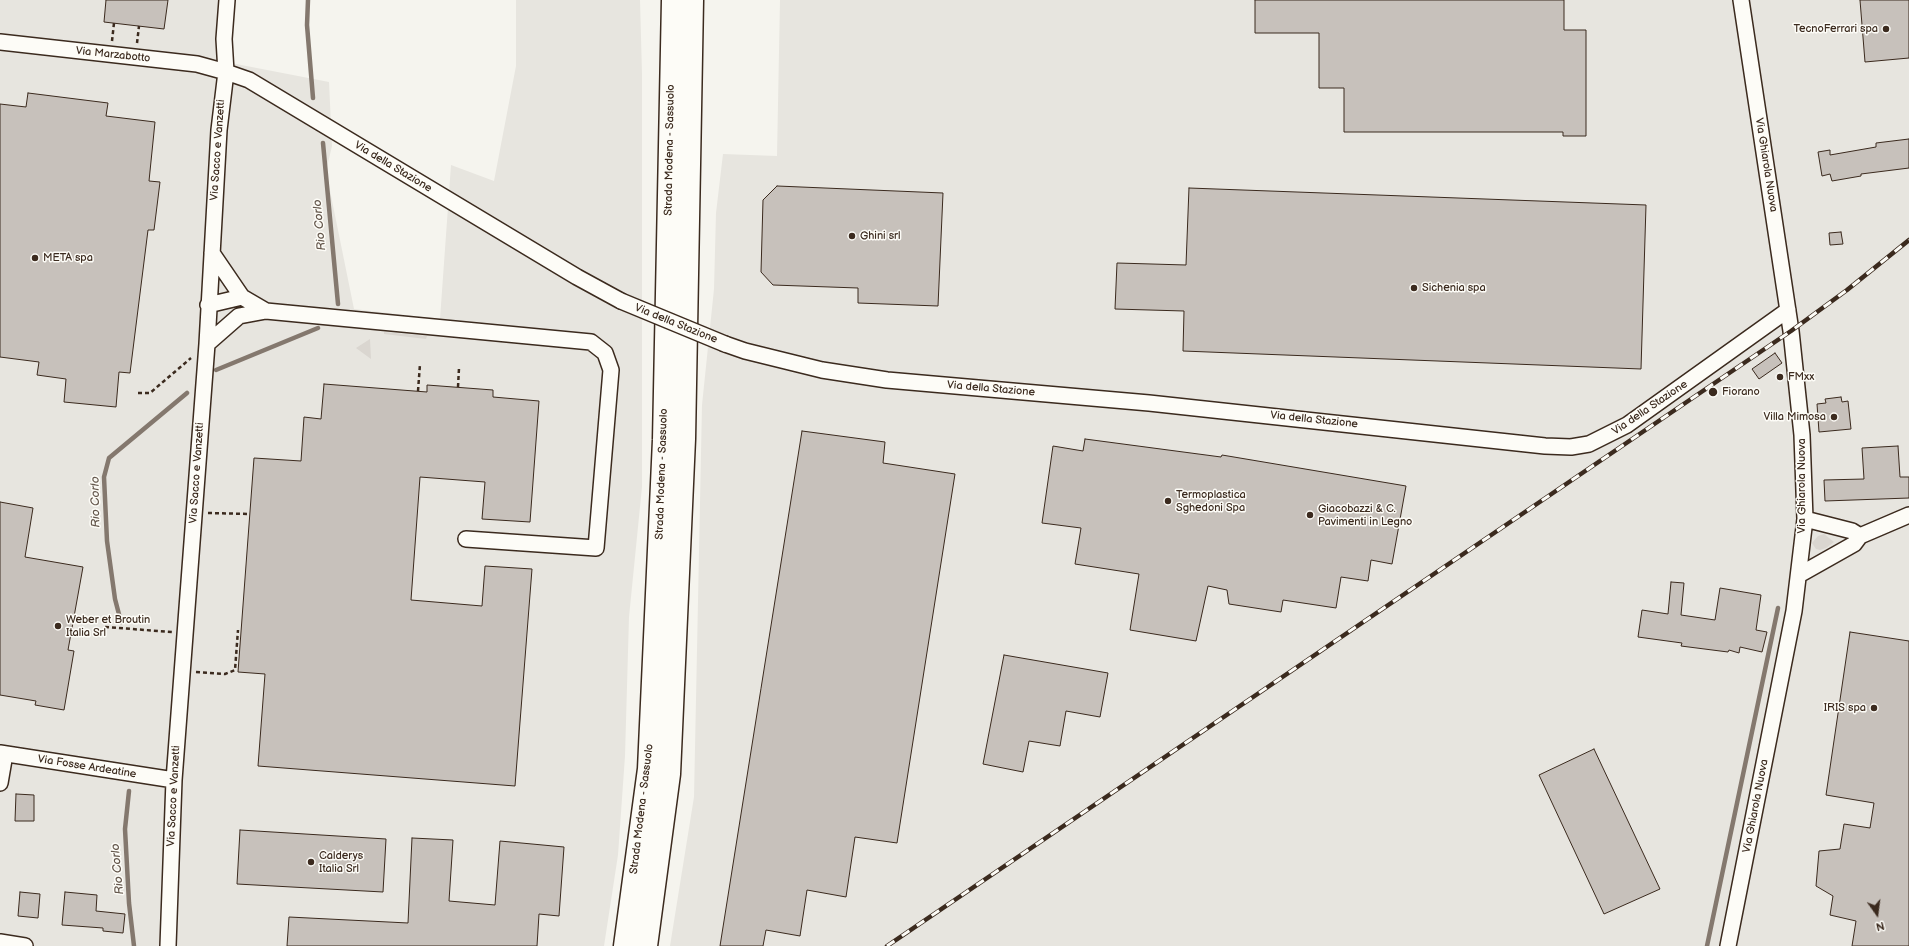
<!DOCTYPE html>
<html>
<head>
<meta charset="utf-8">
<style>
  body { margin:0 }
  #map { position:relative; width:1909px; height:946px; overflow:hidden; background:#f5f4ee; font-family:"Balsamiq Sans",sans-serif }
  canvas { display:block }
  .north { position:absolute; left:1857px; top:894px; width:40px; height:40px; -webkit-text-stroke:3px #fdfcf7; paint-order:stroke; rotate:166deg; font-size:11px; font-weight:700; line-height:16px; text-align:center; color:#3b2a1e }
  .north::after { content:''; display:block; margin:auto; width:14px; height:18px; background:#3b2a1e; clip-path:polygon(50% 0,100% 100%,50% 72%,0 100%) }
</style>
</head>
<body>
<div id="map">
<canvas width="1909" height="946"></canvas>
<div class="north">N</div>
</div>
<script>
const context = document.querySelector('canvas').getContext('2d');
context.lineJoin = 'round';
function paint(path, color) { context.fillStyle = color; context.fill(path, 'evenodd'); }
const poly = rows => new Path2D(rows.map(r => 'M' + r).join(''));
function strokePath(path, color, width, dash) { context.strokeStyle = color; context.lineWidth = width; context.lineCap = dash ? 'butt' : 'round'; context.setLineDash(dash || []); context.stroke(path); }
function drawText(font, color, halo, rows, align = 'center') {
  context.font = font + ' "Balsamiq Sans",sans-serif'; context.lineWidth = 3; context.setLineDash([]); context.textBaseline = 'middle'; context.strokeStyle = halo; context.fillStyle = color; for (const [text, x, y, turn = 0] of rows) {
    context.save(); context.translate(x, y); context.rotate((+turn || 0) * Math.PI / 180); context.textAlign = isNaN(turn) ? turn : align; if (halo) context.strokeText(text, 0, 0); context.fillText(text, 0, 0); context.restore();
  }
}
paint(poly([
  [0,0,235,0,231,63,329,82,332,146,326,171,354,309,440,319,451,165,494,181,516,66,516,0,640,0,642,74,642,487,629,617,625,756,618,855,604,946,0,946],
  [780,0,1909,0,1909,946,670,946,694,797,702,405,714,289,716,213,723,154,777,156]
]), '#e7e5df');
paint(poly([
  [384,332,427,336,426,339,384,334],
  [370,339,371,359,356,348],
  [1824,534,1834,542,1826,548,1820,550,1816,549,1812,543,1818,536]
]), '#dad6d0');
strokePath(poly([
  [308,0,307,25,313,98],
  [323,143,338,304],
  [216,370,318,328],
  [121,622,115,599,107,541,104,477,109,458,187,393],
  [129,791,125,829,129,903,134,946],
  [1707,946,1778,608]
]), '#84786e', 4.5);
const building = poly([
  [106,0,168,0,164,29,104,22,106,0],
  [1255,0,1564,0,1564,30,1586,30,1586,136,1563,136,1563,132,1344,132,1344,88,1319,88,1319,33,1255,33,1255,0],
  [1860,0,1909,0,1909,58,1865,62,1860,0],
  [28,93,108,103,106,116,155,122,149,181,160,182,154,230,148,230,130,373,119,372,116,407,64,402,66,379,37,375,39,362,0,357,0,104,26,107,28,93],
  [1909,139,1909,168,1861,174,1861,176,1832,181,1830,174,1822,176,1818,152,1830,150,1830,155,1876,147,1876,143,1909,139],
  [777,186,943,193,938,306,858,303,858,288,773,285,761,272,763,200,777,186],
  [1189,188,1646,205,1641,369,1183,351,1184,311,1115,309,1117,263,1186,265,1189,188],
  [1841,232,1843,244,1830,245,1829,233,1841,232],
  [1775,353,1782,363,1759,379,1752,369,1775,353],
  [324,384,427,392,427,385,493,390,493,397,539,401,530,522,482,519,485,482,420,477,411,600,482,606,485,566,532,569,515,786,258,766,265,674,238,672,254,458,301,461,304,417,321,419,324,384],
  [1841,397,1842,402,1848,401,1851,429,1819,432,1817,404,1826,403,1825,399,1841,397],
  [802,431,885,442,883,463,955,474,897,843,855,837,846,897,807,890,800,936,766,930,763,946,720,946,802,431],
  [1085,439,1221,457,1222,455,1406,486,1392,564,1371,560,1368,581,1341,577,1336,608,1283,600,1281,612,1229,604,1227,590,1208,586,1196,641,1130,630,1139,574,1075,564,1081,528,1042,523,1053,446,1083,451,1085,439],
  [1898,446,1900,477,1909,477,1909,498,1825,501,1824,480,1864,479,1862,448,1898,446],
  [0,502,33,508,25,557,83,567,68,650,74,651,64,710,35,705,36,701,0,695,0,502],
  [1671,582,1684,583,1681,615,1715,620,1720,588,1761,595,1756,630,1767,632,1762,652,1740,647,1739,653,1729,650,1728,652,1681,646,1682,643,1638,637,1642,610,1668,614,1671,582],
  [1850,632,1909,641,1909,946,1852,946,1856,921,1830,915,1833,896,1816,886,1819,851,1840,849,1844,824,1870,828,1874,803,1826,795,1850,632],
  [1004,655,1108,673,1100,717,1066,711,1060,746,1029,741,1023,772,983,764,1004,655],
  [1594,749,1660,889,1604,914,1539,775,1594,749],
  [16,794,34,795,34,821,15,821,16,794],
  [240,830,386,839,383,892,237,884,240,830],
  [412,838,453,840,449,901,495,905,500,841,564,847,559,916,539,914,537,946,287,946,289,917,408,923,412,838],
  [20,892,40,894,38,918,18,916,20,892],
  [65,892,97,895,96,911,125,914,123,933,103,931,103,928,62,925,65,892]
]);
paint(building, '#c7c1bb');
strokePath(building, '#3b2a1e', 1);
const minor = poly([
  [0,42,197,64,226,72,249,80,577,277,621,301],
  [212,253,242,297,266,311],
  [208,305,242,297],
  [207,344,239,316,266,311,591,342,605,353,611,370,596,548,466,539],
  [725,344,745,351,822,370,887,380,1149,403,1545,446,1571,447,1589,444,1627,425,1788,310],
  [1805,519,1852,531,1860,536],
  [1799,575,1854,544,1860,536,1909,515],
  [0,753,174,780],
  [0,783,5,754],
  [0,942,25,946],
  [168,946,174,780,207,344,219,130,226,72,224,39,227,0],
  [1728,946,1794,611,1805,519,1802,435,1791,331,1741,0]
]);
const highway = poly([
  [625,946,649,769,664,440,673,0],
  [646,946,669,774,684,439,692,0]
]);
strokePath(minor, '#3b2a1e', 18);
strokePath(highway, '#3b2a1e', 25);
strokePath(poly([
  [112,41,114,23],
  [137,43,139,26],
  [458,387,459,368],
  [418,391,420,364],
  [138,393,150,393,191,358],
  [208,513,250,514],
  [105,627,172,632],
  [196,672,225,674,235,670,238,630]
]), '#3b2a1e', 2.5, [4, 3]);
strokePath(minor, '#fdfcf7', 15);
strokePath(highway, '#fdfcf7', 22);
const rail = poly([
  [887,946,1791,331,1847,290,1909,240]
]);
strokePath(rail, '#3b2a1e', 4.5);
strokePath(rail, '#fdfcf7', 3, [9]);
const minorBridge = poly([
  [621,301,725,344]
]);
strokePath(minorBridge, '#3b2a1e', 18, []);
strokePath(minorBridge, '#fdfcf7', 15);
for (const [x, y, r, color] of [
  [1886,29,4,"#3b2a1e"],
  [852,236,4,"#3b2a1e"],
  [35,258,4,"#3b2a1e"],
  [1414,288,4,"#3b2a1e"],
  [1780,377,4,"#3b2a1e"],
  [1713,392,5,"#3b2a1e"],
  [1834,417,4,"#3b2a1e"],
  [1168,501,4,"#3b2a1e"],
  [1310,515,4,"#3b2a1e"],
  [58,626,4,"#3b2a1e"],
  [1874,708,4,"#3b2a1e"],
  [311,862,4,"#3b2a1e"]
]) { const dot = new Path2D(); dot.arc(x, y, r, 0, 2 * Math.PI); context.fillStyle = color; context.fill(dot); strokePath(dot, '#fdfcf7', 1.5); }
drawText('11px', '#3b2a1e', '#fdfcf7', [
  ["TecnoFerrari spa",1878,29,"right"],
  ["Ghini srl",860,236],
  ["META spa",43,258],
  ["Sichenia spa",1422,288],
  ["FMxx",1788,377],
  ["Fiorano",1722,392],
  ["Villa Mimosa",1826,417,"right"],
  ["Termoplastica",1176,495],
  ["Sghedoni Spa",1176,508],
  ["Giacobazzi & C.",1318,509],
  ["Pavimenti in Legno",1318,522],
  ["Weber et Broutin",66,620],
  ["Italia Srl",66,633],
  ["IRIS spa",1866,708,"right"],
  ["Calderys",319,856],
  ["Italia Srl",319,869]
], 'left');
drawText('11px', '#3b2a1e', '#fdfcf7', [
  ["Via Marzabotto",113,55,6],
  ["Via Sacco e Vanzetti",218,150,-86],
  ["Strada Modena - Sassuolo",670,150,-89],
  ["Via Ghiarola Nuova",1766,165,81],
  ["Via della Stazione",393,167,31],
  ["Via della Stazione",676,324,22],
  ["Via della Stazione",991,389,5],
  ["Via della Stazione",1650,408,-34],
  ["Via della Stazione",1314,420,6],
  ["Via Sacco e Vanzetti",197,473,-86],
  ["Strada Modena - Sassuolo",662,474,-88],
  ["Via Ghiarola Nuova",1802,486,-90],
  ["Via Fosse Ardeatine",87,767,9],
  ["Via Sacco e Vanzetti",174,796,-87],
  ["Via Ghiarola Nuova",1756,806,-79],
  ["Strada Modena - Sassuolo",642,809,-83]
]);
drawText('italic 12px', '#65584d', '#fdfcf7', [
  ["Rio Corlo",320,225,-95],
  ["Rio Corlo",96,502,-91],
  ["Rio Corlo",118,869,-95]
]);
</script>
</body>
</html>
